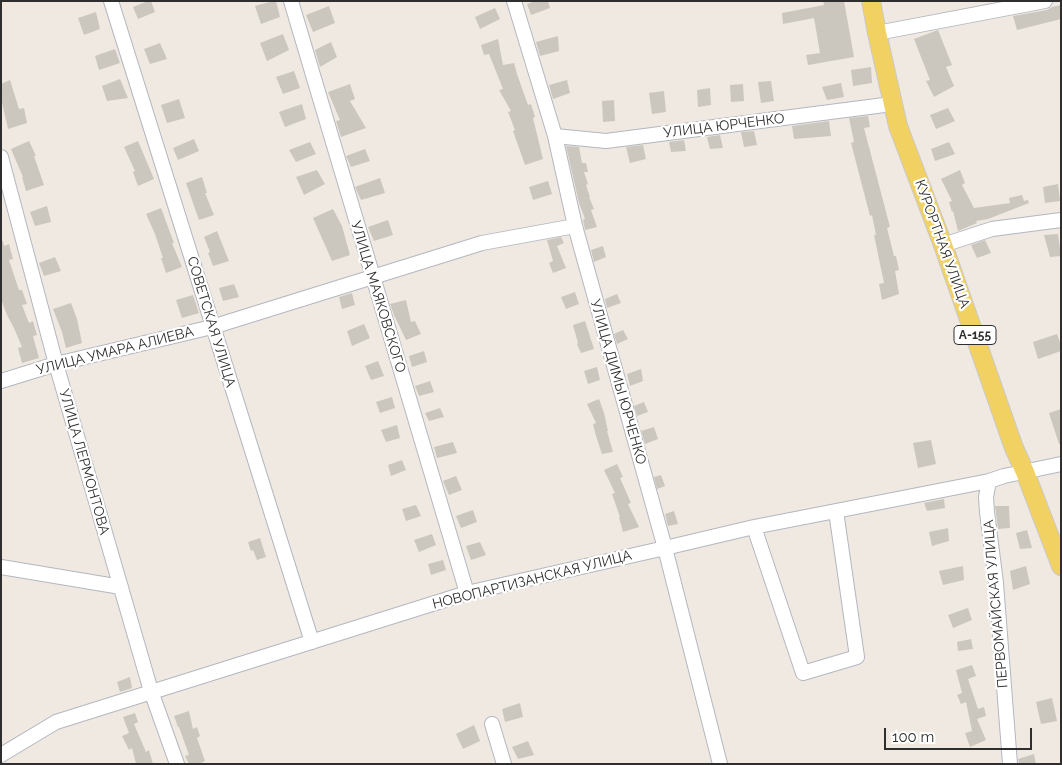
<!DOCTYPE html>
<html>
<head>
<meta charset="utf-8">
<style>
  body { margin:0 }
  #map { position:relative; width:1062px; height:765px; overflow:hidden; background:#efe9e1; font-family:Raleway,sans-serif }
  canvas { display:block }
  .frame { position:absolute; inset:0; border:2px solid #2e2e2e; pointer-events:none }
  .scale { position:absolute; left:884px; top:728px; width:148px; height:22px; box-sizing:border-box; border:2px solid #2e2e2e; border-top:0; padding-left:6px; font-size:15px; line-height:18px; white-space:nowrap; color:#2e2e2e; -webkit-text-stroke:4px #fff; paint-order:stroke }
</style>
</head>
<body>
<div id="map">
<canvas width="1062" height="765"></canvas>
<div class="frame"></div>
<div class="scale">100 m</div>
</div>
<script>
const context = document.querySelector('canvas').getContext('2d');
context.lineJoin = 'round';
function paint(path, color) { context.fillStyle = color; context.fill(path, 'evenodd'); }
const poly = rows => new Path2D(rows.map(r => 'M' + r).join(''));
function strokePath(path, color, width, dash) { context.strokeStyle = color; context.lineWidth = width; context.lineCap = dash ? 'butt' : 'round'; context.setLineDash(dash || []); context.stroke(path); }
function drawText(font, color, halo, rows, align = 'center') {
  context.font = font + ' Raleway,sans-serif'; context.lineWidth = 4.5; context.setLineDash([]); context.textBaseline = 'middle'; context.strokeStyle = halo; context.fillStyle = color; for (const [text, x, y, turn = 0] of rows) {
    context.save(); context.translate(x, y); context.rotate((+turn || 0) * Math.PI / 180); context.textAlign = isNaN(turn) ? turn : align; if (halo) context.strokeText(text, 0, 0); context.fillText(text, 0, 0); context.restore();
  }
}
paint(poly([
  [148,1,151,1,155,12,138,19,133,7],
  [273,1,276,1,280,17,261,24,255,6],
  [535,1,548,1,550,8,531,15,527,4],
  [823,1,844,1,854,57,808,65,806,55,820,53,814,18,783,24,782,13,824,5],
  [1061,5,1061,19,1017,30,1013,16,1047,10,1052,7],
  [329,6,335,23,313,32,306,15],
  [495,8,500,19,480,29,475,17],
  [96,12,100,29,84,35,78,18],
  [938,30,952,65,946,67,954,86,934,97,926,81,930,80,914,39],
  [283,34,289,50,267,61,260,43],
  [558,36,559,51,540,56,536,42],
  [498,39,503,65,514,63,517,74,528,105,531,104,535,117,533,118,543,159,525,165,513,131,515,130,508,112,511,111,499,90,503,89,489,54,484,55,481,45],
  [331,42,337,57,320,67,315,50],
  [160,43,167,59,150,64,144,49],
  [115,49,120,63,99,70,95,56],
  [871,67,872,83,853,86,851,70],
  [294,71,300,88,283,94,276,77],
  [120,79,128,98,107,101,102,86],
  [10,80,19,109,24,108,27,123,8,129,1,98,1,84],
  [567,80,570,93,553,99,549,85],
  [771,81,774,101,761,103,758,82],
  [841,83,844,97,827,100,822,87],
  [350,84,355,99,350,101,366,128,341,137,336,121,340,120,328,92],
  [743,84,744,101,731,102,730,85],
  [710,88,711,105,698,107,697,90],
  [664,91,666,112,652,114,649,93],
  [179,99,185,118,167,123,161,105],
  [614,100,615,121,603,122,602,101],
  [302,104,306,119,285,127,279,112],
  [948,108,955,121,936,129,930,115],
  [868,116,870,127,864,128,890,227,887,228,894,256,896,256,899,270,895,271,899,294,882,300,879,284,884,283,874,235,876,235,872,215,870,216,851,143,854,142,849,118],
  [829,121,831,136,794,139,792,126],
  [754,131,757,145,744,147,741,132],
  [720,135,723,148,710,149,707,137],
  [194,139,199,151,178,160,173,148],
  [684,140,686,151,671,152,669,142],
  [29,141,36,156,34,156,44,185,26,191,22,177,23,177,11,149],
  [138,141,154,179,138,186,133,172,135,171,124,147],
  [310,142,316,154,296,162,289,150],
  [949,142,955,154,935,161,931,149],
  [643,145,646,159,630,163,626,147],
  [566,146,579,147,582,163,586,163,588,172,584,172,588,184,586,185,590,197,589,197,594,209,591,210,597,227,585,230,583,220,585,219,579,203],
  [365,149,370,161,351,167,346,156],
  [317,170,325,184,304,195,296,177],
  [960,170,965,183,962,185,974,208,1010,203,1009,198,1022,195,1024,201,1028,200,1029,203,988,219,976,221,977,223,958,231,953,211,952,212,949,202,952,201,941,179],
  [202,177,207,193,205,193,214,215,199,220,186,183],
  [380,178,385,193,361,200,355,187],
  [548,181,552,194,533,200,529,187],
  [1058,184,1060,201,1045,203,1043,187],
  [47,206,51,222,35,226,30,212],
  [161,208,174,243,172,243,182,267,166,273,161,258,163,258,155,234,146,214],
  [333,209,342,226,350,255,332,261,313,218],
  [388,220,393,235,374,241,368,227],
  [217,231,229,261,213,266,208,253,210,252,204,237],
  [1058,234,1061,256,1050,257,1044,235],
  [561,237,564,243,557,246,566,268,553,273,549,263,553,261,547,240],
  [985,240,991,253,977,258,971,245],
  [1,241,3,241,4,246,9,244,13,259,9,260,19,290,22,290,27,304,22,305,29,323,33,321,37,335,33,336,39,358,22,363,18,348,22,347,14,328,7,315,1,299],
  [603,246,606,257,594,262,591,250],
  [55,257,61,271,44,276,39,263],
  [234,284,239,297,223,301,219,288],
  [575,292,579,304,566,309,561,297],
  [352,293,355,305,342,309,339,297],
  [617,294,621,303,607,308,605,299],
  [193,295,199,313,182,318,176,300],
  [406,300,411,322,415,321,421,334,406,340,394,315,390,304],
  [71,303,77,319,82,343,66,348,62,332,53,309],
  [585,321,594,349,581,353,577,344,578,343,573,325],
  [364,324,370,338,352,346,347,331],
  [623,330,628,339,617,344,614,334],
  [1057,334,1061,345,1061,351,1038,359,1033,342],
  [424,351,427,362,412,367,409,356],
  [378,361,384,376,371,380,365,366],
  [597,367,600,380,588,384,584,371],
  [641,369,643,381,630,386,627,374],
  [430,381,434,392,419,396,415,386],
  [392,397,395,408,380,413,376,402],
  [599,399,604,413,608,431,607,431,613,452,602,454,596,436,593,424,596,423,587,404],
  [644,402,648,412,637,416,634,406],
  [440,408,444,417,429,421,425,413],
  [1061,409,1061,444,1059,444,1049,413],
  [397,425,400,438,386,442,381,430],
  [654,427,658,439,645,444,641,431],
  [931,440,936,464,918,468,913,443],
  [453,442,457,453,437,458,434,447],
  [402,460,406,470,391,476,388,465],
  [617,464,623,477,620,478,631,503,628,504,639,527,623,532,619,517,620,517,612,494,615,493,604,470],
  [661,475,665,486,657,489,654,477],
  [456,476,462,490,449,495,443,481],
  [944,499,945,508,927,511,924,503],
  [416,505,421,516,406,521,402,509],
  [995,506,1009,506,1010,528,998,529],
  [473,510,477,522,461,528,456,516],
  [674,511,678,524,668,526,665,514],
  [948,528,949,541,932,546,929,532],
  [1027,530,1032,548,1020,549,1016,533],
  [432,534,436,545,419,552,414,540],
  [260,538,266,557,257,560,253,550,251,551,248,542],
  [480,542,486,555,471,560,466,546],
  [443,560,446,570,431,575,428,564],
  [963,566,964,580,943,585,939,571],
  [1026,566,1030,584,1013,590,1010,571],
  [968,608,972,620,953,628,948,615],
  [971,639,973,649,958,651,957,642],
  [972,665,976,676,968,679,978,709,984,707,986,716,977,719,986,740,970,747,965,733,972,731,966,702,961,704,957,695,962,693,956,670],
  [130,677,132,688,120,692,117,682],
  [1052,698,1057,721,1041,724,1036,702],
  [520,703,523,717,505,722,502,709],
  [189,711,193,729,197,727,200,736,197,738,205,761,199,764,189,764,185,756,189,755,179,727,178,727,174,716],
  [135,713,138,722,134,724,146,752,149,750,153,764,136,764,132,748,129,750,122,736,129,733,123,717],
  [474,725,480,741,463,749,456,734],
  [528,741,534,755,518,759,512,747],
  [1034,754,1036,764,1019,764,1018,759]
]), '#cbc7bf');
const minor = poly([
  [111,1,312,642],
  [291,1,467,593],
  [514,1,555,136,575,226,665,548,720,764],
  [877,33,1045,1],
  [555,136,606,141,892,104],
  [1,157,56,364,151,691,177,764],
  [943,245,992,229,1061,220],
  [1,381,56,364,212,327,482,243,575,226],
  [754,527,803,673,857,657,836,511],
  [1,567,121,587],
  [492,724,504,764],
  [1,755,56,722,467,593,665,548,754,527,989,481],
  [1010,764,996,583,987,512,986,497,989,481,1004,476,1061,464]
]);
const major = poly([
  [871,1,877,33,898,126,943,245,1014,448,1025,472,1061,566]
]);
strokePath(minor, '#b4b7c1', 16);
strokePath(major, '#c9c9c9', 20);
strokePath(minor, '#fff', 14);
strokePath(major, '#f2d163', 18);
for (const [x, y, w] of [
  [975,335,42]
]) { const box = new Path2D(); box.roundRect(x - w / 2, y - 9.5, w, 19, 4); context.fillStyle = '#fff'; context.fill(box); strokePath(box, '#2e2e2e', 1); }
drawText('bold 12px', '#2e2e2e', null, [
  ["А-155",975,335]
]);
drawText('14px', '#2e2e2e', '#fff', [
  ["УЛИЦА ЮРЧЕНКО",724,126,-7],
  ["КУРОРТНАЯ УЛИЦА",942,244,70],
  ["УЛИЦА МАЯКОВСКОГО",378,297,73],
  ["СОВЕТСКАЯ УЛИЦА",211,322,73],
  ["УЛИЦА УМАРА АЛИЕВА",115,351,-14],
  ["УЛИЦА ДИМЫ ЮРЧЕНКО",618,382,74],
  ["УЛИЦА ЛЕРМОНТОВА",84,462,74],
  ["НОВОПАРТИЗАНСКАЯ УЛИЦА",532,580,-14],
  ["ПЕРВОМАЙСКАЯ УЛИЦА",996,604,-95]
]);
</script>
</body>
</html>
